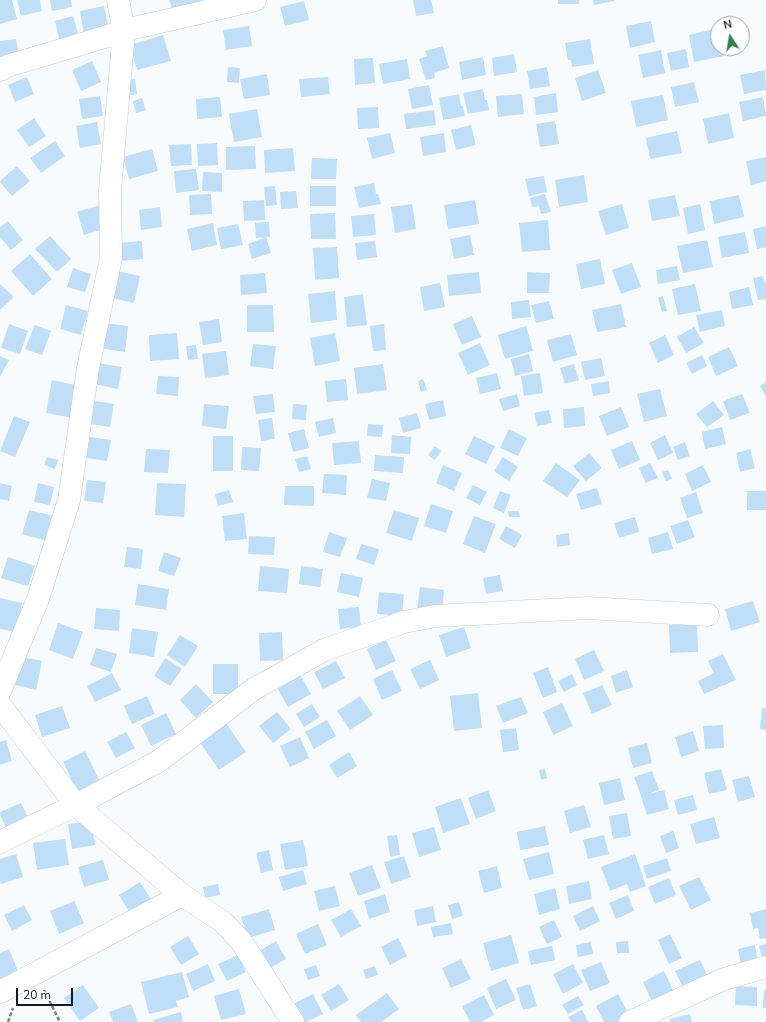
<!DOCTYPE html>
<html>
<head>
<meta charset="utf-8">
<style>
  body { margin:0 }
  #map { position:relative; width:766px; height:1022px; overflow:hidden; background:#f7fbfe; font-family:"Nunito Sans",sans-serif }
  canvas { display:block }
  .north { position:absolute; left:710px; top:16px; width:40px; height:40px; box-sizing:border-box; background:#fff; border:1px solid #a2a3a3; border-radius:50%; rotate:348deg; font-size:11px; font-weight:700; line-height:16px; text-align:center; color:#16181a }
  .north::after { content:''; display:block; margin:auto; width:14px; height:18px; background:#337e4c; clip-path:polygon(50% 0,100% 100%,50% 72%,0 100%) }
  .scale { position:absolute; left:16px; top:988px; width:57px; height:18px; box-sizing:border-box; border:2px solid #16181a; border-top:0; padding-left:5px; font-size:12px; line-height:14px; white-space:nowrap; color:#16181a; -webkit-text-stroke:3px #fff; paint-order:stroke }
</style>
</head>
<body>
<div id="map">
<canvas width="766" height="1022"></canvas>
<div class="north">N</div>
<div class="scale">20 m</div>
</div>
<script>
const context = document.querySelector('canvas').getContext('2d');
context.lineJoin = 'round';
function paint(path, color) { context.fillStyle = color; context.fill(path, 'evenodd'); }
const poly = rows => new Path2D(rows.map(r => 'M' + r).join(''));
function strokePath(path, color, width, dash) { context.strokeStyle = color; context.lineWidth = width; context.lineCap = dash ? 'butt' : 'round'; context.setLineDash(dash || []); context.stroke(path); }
paint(poly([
  [0,0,12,0,17,19,0,24],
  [17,0,40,0,42,11,21,16],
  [50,0,71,0,72,7,52,11],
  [169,0,201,0,202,4,174,14],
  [413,0,431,0,434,13,416,16],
  [558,0,579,0,579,4,558,4],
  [593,0,614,0,614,1,594,5],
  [304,1,309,20,285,26,280,7],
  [104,6,109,30,84,35,80,11],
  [73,16,79,37,60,43,55,21],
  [651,21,655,42,630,48,626,26],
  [249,26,252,46,226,50,223,30],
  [718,28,718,48,722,48,724,56,694,62,689,35],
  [163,35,171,61,137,70,130,45],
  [16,39,19,55,0,58,0,41],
  [590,39,594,64,572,67,571,60,568,60,565,43],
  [443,46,449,68,434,73,435,78,426,80,419,59,427,56,425,51],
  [686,49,689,67,671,71,667,53],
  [661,50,665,73,643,78,638,55],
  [514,54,517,72,494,76,492,58],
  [483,57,486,75,462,80,459,62],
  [373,58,375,83,355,85,354,59],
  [407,59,410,79,383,84,379,64],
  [92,61,101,82,81,91,72,70],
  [228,67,240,68,239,83,227,82],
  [547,67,550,86,530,89,527,71],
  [598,70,606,93,582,101,575,78],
  [765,70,766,90,744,94,740,75],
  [267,74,270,95,244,99,240,79],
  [27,77,34,94,15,102,8,85],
  [328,77,330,94,301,97,299,79],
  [135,79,137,94,122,97,119,82],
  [694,82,699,102,675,107,671,87],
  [429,85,433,105,412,109,408,89],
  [483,89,485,100,487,100,489,110,468,114,463,93],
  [556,93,558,112,536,115,534,97],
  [459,94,461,106,463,106,465,116,443,120,439,98],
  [522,94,524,114,498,117,496,96],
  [663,95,668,120,636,127,631,101],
  [100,96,103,116,82,119,79,99],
  [220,97,222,117,197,119,196,99],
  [763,97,766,116,743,121,739,102],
  [142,98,146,110,136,113,133,101],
  [378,107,379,128,358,129,357,108],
  [257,109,262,137,234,142,229,114],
  [434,110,436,125,406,129,404,114],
  [729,113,734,138,708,144,703,119],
  [34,118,46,136,29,147,17,130],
  [555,121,559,144,540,147,536,124],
  [97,122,101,144,80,148,76,126],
  [471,125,476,145,456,150,451,130],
  [677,131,682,153,650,159,646,138],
  [390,133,395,153,372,159,367,138],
  [444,133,446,152,423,156,420,137],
  [55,141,65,156,41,173,30,158],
  [217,143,218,165,198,166,197,144],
  [191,144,192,165,171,166,169,145],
  [255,146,256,169,226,170,226,147],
  [293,148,295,171,265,173,264,150],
  [152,149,158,171,129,179,123,157],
  [766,157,766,181,751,185,746,161],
  [312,158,337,159,336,179,311,179],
  [17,166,30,181,12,196,0,182,0,181],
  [196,169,199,190,176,193,174,171],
  [203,172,222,173,222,192,202,191],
  [584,175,588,202,559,207,555,180],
  [544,176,547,192,529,196,525,179],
  [374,183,376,194,378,194,381,204,359,208,354,187],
  [275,186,277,205,266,206,264,187],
  [310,186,336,186,336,206,310,206],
  [296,191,298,208,281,209,280,192],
  [211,194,212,214,190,215,189,195],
  [545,194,551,212,541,214,539,206,532,207,530,198],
  [675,195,680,216,652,221,648,200],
  [739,195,744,217,714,224,710,201],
  [264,200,265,220,244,221,243,201],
  [475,200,479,224,448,229,444,205],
  [103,204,110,227,84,235,77,212],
  [412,204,416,229,395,233,391,207],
  [622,204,629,228,606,235,598,211],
  [700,204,705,230,688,234,683,208],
  [160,207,162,227,141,230,139,210],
  [335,213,336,239,311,239,310,214],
  [374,214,376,235,353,237,351,216],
  [548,220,550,250,522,252,519,223],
  [8,221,23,240,11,250,0,237,0,227],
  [269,222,270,237,256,238,255,223],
  [213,223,217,245,192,251,187,229],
  [238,224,243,245,221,249,217,228],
  [766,226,766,247,757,249,753,229],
  [745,232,749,253,722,258,718,237],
  [470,235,474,255,454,259,450,239],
  [50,236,71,259,57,272,35,249],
  [266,237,271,253,252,259,248,244],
  [707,240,713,267,683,273,677,246],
  [142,241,143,259,119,261,118,243],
  [375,241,377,257,357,260,355,243],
  [337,247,339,278,315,280,313,248],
  [30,254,52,279,33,296,11,271],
  [600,259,605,284,581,289,576,264],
  [632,263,641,287,621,294,612,270],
  [677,266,680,280,658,284,656,270],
  [73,268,91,274,85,292,67,287],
  [113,270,140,276,134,303,107,297],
  [479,272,481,293,449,296,447,275],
  [527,272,550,273,549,293,527,293],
  [265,273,267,293,241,295,240,275],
  [763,276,765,283,766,283,766,299,758,300,753,278],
  [440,283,445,307,424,311,420,287],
  [0,284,14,297,0,310],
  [695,284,701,311,678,315,672,289],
  [749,287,753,305,732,309,729,292],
  [335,291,337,320,311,323,308,294],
  [363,294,367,325,347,327,344,297],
  [663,296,667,311,662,312,658,298],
  [529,300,531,317,512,319,511,302],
  [549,301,554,319,536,323,531,305],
  [621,304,626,327,597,332,592,310],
  [66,305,88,311,81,335,60,329],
  [247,305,273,305,274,332,247,332],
  [722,310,725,326,700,332,696,315],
  [472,316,481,337,462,345,453,324],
  [219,319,222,342,203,345,199,322],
  [103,323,128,326,125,352,99,348],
  [9,324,28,331,20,354,1,348],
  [384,324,386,350,373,351,370,326],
  [35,325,51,331,42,355,25,349],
  [526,326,533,351,505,359,498,335],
  [694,327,704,343,686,353,677,337],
  [177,333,179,359,150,361,149,335],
  [335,333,340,361,315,366,310,338],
  [571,334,577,355,553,362,547,340],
  [665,335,674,355,658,363,649,343],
  [480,343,490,365,468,375,458,353],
  [253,344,276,346,273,369,250,366],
  [196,345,198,359,188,360,186,346],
  [729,347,738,366,716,376,708,357],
  [226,351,229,375,205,378,202,354],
  [529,354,533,371,515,376,511,359],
  [702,355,707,366,692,374,686,363],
  [0,356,9,360,0,377],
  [601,358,605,376,585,380,581,362],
  [98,363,122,367,118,389,94,384],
  [383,364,387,390,357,394,354,368],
  [574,364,579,380,565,384,560,368],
  [497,373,501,389,480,394,476,378],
  [540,373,543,393,524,396,521,376],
  [158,376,179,377,178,396,156,394],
  [346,379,348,400,327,402,325,381],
  [423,379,427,390,421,392,418,381],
  [52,380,80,386,73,418,46,413],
  [609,381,610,393,593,396,591,384],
  [766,382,766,397,760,386],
  [660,389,667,416,644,422,637,394],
  [273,394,275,412,256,414,253,396],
  [517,394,520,406,503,411,499,399],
  [742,394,750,413,730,420,723,401],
  [89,400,114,404,110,427,85,423],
  [443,400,446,416,429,420,425,404],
  [713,401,724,415,707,427,696,414],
  [204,404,229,406,226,429,202,426],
  [293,404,307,405,306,420,292,419],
  [584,407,585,426,564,428,563,409],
  [621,407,629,427,607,436,599,416],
  [549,410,552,423,537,426,534,413],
  [417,413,421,428,403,433,399,418],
  [14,416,30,422,15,457,0,451],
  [272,418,275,439,261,441,258,420],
  [333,418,336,433,319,437,315,422],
  [368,424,383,425,382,437,367,436],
  [722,427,726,444,705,449,702,432],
  [304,429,309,448,293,452,288,433],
  [509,429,527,438,518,456,500,448],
  [392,435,411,437,410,454,391,453],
  [665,435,673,453,658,460,650,443],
  [84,436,111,440,107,461,80,457],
  [213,436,233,436,233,471,213,471],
  [474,436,495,446,486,464,465,454],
  [359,441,361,463,334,465,332,443],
  [632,441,640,460,619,469,611,450],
  [685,442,690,456,678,460,673,447],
  [435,446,441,451,435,460,428,455],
  [242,447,261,448,259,471,241,470],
  [146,449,170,450,168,473,144,472],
  [750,449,755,468,740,472,736,453],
  [589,453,602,468,586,481,573,466],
  [375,455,404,457,403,473,374,471],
  [307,456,311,469,299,472,295,459],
  [47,457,58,460,55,469,44,465],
  [503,457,518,467,509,481,494,471],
  [556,463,580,480,567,497,543,481],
  [650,463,658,478,646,483,639,468],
  [443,465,462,473,454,491,436,483],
  [703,465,711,482,692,491,685,474],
  [668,470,672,479,666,481,662,472],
  [324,474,347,475,346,495,322,493],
  [372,479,390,483,386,501,367,498],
  [87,480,106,482,103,503,84,501],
  [0,483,12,486,9,501,0,499],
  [38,483,54,487,50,505,34,502],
  [157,483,186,484,184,517,155,515],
  [473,485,487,492,480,505,466,498],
  [285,486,314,486,314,506,284,505],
  [597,488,602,504,581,510,576,494],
  [229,490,233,502,218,506,215,494],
  [500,491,511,495,504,513,493,508],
  [747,491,766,491,766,510,747,510],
  [696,492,703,513,687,518,680,498],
  [431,504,453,511,446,533,424,526],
  [29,510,54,516,47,541,22,534],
  [394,510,419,518,412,541,386,533],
  [508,511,519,511,520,517,509,517],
  [244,513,247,539,225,541,222,516],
  [474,516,496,524,485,553,463,544],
  [635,517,639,532,619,538,614,523],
  [688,520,695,537,677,544,670,526],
  [506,526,522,535,515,548,499,539],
  [329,532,347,538,340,557,323,552],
  [668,532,673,549,652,554,648,538],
  [569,533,570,545,557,547,556,535],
  [249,536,275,537,274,555,248,554],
  [361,544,379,549,374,565,356,559],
  [127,547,143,549,141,569,124,567],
  [164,552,181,558,174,576,158,571],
  [8,557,35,566,28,586,1,578],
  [260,566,289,569,287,593,258,591],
  [301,566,323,569,320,587,299,584],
  [341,573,363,578,359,597,337,592],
  [500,575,503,591,486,594,483,578],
  [138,584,169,589,166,610,135,605],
  [420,587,444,590,442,613,417,610],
  [379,592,404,594,402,616,377,614],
  [0,598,22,603,16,632,0,629],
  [753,601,760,622,731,631,725,609],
  [359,607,361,627,340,629,338,609],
  [96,608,120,610,119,631,94,629],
  [58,623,83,632,73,659,49,650],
  [697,623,698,652,670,653,669,625],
  [464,627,471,648,446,657,439,635],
  [132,628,158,632,154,657,129,653],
  [282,632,283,660,260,661,259,633],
  [180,635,198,646,185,667,167,655],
  [386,640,396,661,376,670,367,649],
  [96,648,117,654,111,672,90,665],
  [594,650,604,671,584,680,575,659],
  [723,654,736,680,704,694,698,681,714,673,708,661],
  [18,656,42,661,36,690,11,684],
  [165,658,182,669,170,686,154,676],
  [430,660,439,680,420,689,410,669],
  [336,661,345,678,323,689,314,672],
  [213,664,238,664,238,694,213,694],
  [548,667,557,692,543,698,533,673],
  [392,670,402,691,382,700,373,679],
  [627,670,633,687,616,693,611,676],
  [298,671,311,694,288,707,275,684],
  [112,673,121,690,95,702,87,686],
  [572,674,577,685,564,692,558,681],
  [196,684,213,702,196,718,180,700],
  [602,685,612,705,592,714,583,693],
  [478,693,482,728,454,731,450,696],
  [147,696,155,714,132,724,124,706],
  [360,696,373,715,350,730,337,711],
  [521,697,528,713,503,723,496,706],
  [562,703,573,726,553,735,543,712],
  [312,704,320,717,304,727,296,714],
  [62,706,70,728,42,737,35,715],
  [762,708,766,708,766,730,760,729],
  [277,712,291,729,273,743,259,726],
  [166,713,176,734,151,746,141,725],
  [327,720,336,736,314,749,305,732],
  [226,723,246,752,219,770,199,741],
  [723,725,724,748,705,749,703,726],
  [516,728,519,750,503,752,500,730],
  [693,731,699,751,681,757,675,737],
  [126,732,135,748,116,758,107,742],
  [300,737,309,758,290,767,280,746],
  [6,740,12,761,0,765,0,742],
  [647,743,652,763,633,768,628,748],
  [85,751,101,784,79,795,63,762],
  [349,752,357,766,337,778,329,765],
  [545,769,547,778,541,780,539,770],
  [721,769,727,790,709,794,704,773],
  [652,771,659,790,648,794,664,790,669,809,647,815,641,796,634,777],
  [749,776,755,797,738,802,732,780],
  [620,778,625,800,604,805,599,783],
  [488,790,496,811,476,819,468,798],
  [693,795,697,810,678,815,674,800],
  [461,798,470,824,443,833,435,807],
  [21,803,31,823,8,833,0,814,0,812],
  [584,805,591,827,570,833,564,811],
  [627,813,631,836,613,839,609,816],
  [714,817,720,838,696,844,690,824],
  [91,821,95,845,72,849,68,824],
  [545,826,549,845,520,850,517,832],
  [434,827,441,850,419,857,412,833],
  [673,831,679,848,666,853,660,836],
  [397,835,400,855,390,857,387,836],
  [604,835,609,854,588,859,583,840],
  [65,839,69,865,37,870,33,843],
  [303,840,308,866,285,870,280,844],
  [269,850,273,870,261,873,256,853],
  [549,852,554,874,529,880,523,859],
  [16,854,23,877,1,884,0,881,0,859],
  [635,854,646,886,630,892,627,884,610,891,601,867],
  [404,856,411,877,391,884,384,862],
  [667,858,671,871,647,879,643,866],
  [103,860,109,880,84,887,78,867],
  [372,865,381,888,358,896,349,873],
  [497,866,502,888,484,893,478,871],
  [303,870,307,884,283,891,279,877],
  [699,877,711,900,691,910,679,886],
  [669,878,676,895,655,904,648,887],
  [589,881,592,899,569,904,566,886],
  [140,882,153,902,131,915,119,895],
  [218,884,220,895,205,898,203,887],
  [335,886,340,906,319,911,314,891],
  [555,888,560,909,539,915,534,894],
  [385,894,390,912,369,919,364,901],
  [628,895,634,911,616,919,609,903],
  [74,901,84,923,59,934,50,911],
  [459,902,463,916,452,919,448,905],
  [24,905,32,920,12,931,4,915],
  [433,906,436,922,417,926,414,910],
  [593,906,600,921,580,931,573,916],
  [269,909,275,930,248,938,241,917],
  [351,909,361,926,341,937,331,920],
  [766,909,766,938,760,939,758,928,753,929,750,913],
  [554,920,562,937,547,944,539,927],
  [451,923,453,934,433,937,431,927],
  [318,924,327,945,305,954,296,934],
  [670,934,682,958,669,964,658,940],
  [511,935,519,963,491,971,483,943],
  [188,936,199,954,181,965,170,947],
  [398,938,407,956,390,965,381,947],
  [276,941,286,959,268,969,259,951],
  [628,941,629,953,617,953,616,942],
  [591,942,593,954,578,957,576,945],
  [766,944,766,965,764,965,759,946],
  [755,945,758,962,741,965,738,949],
  [552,946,555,960,531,965,528,951],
  [9,949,19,973,0,981,0,953],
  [238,955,246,972,227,981,218,964],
  [461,959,471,979,451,988,442,968],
  [700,960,709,979,685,991,675,971],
  [601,962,610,983,590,991,581,970],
  [208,964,215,981,193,991,186,974],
  [573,964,583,983,563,994,553,974],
  [316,965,320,976,308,980,304,969],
  [375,966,378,975,366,979,363,970],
  [664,971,675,994,653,1004,643,982],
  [182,972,189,997,176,1001,178,1007,149,1014,141,982],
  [506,979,516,1000,496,1009,487,988],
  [339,984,349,1000,331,1011,321,995],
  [530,984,537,1006,523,1010,516,988],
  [83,985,99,1008,80,1021,64,998],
  [736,986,757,987,757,1006,735,1005],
  [239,989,246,1014,221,1020,214,996],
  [764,990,766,990,766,1008,763,1008],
  [387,993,399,1009,381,1022,361,1022,356,1015],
  [313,994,323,1014,306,1022,302,1022,293,1004],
  [618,994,630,1017,621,1022,604,1022,596,1006],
  [484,995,494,1015,481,1022,470,1022,462,1006],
  [578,996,584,1005,568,1014,562,1005],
  [131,1004,138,1022,113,1022,109,1012],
  [582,1010,588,1022,571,1022,568,1017],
  [181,1012,183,1022,154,1022,153,1020],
  [690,1014,692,1022,670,1022,670,1019]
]), '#bfdef7');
const minor = poly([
  [0,70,7,66,75,46,134,28,255,0],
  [0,691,38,599,69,500,88,368,111,258,110,190,124,31,118,0],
  [0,705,76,805,182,895,223,922,241,941,293,1022],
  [0,842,76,805,159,761,254,689,324,650,404,622,435,616,588,608,708,615],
  [0,992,182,895],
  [630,1022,724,979,766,967]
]);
strokePath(minor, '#c4cbd0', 23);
strokePath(poly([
  [44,990,60,1022],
  [8,1022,13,1008]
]), '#7f8284', 2.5, [4, 2]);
strokePath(minor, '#fff', 22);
</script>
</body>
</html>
